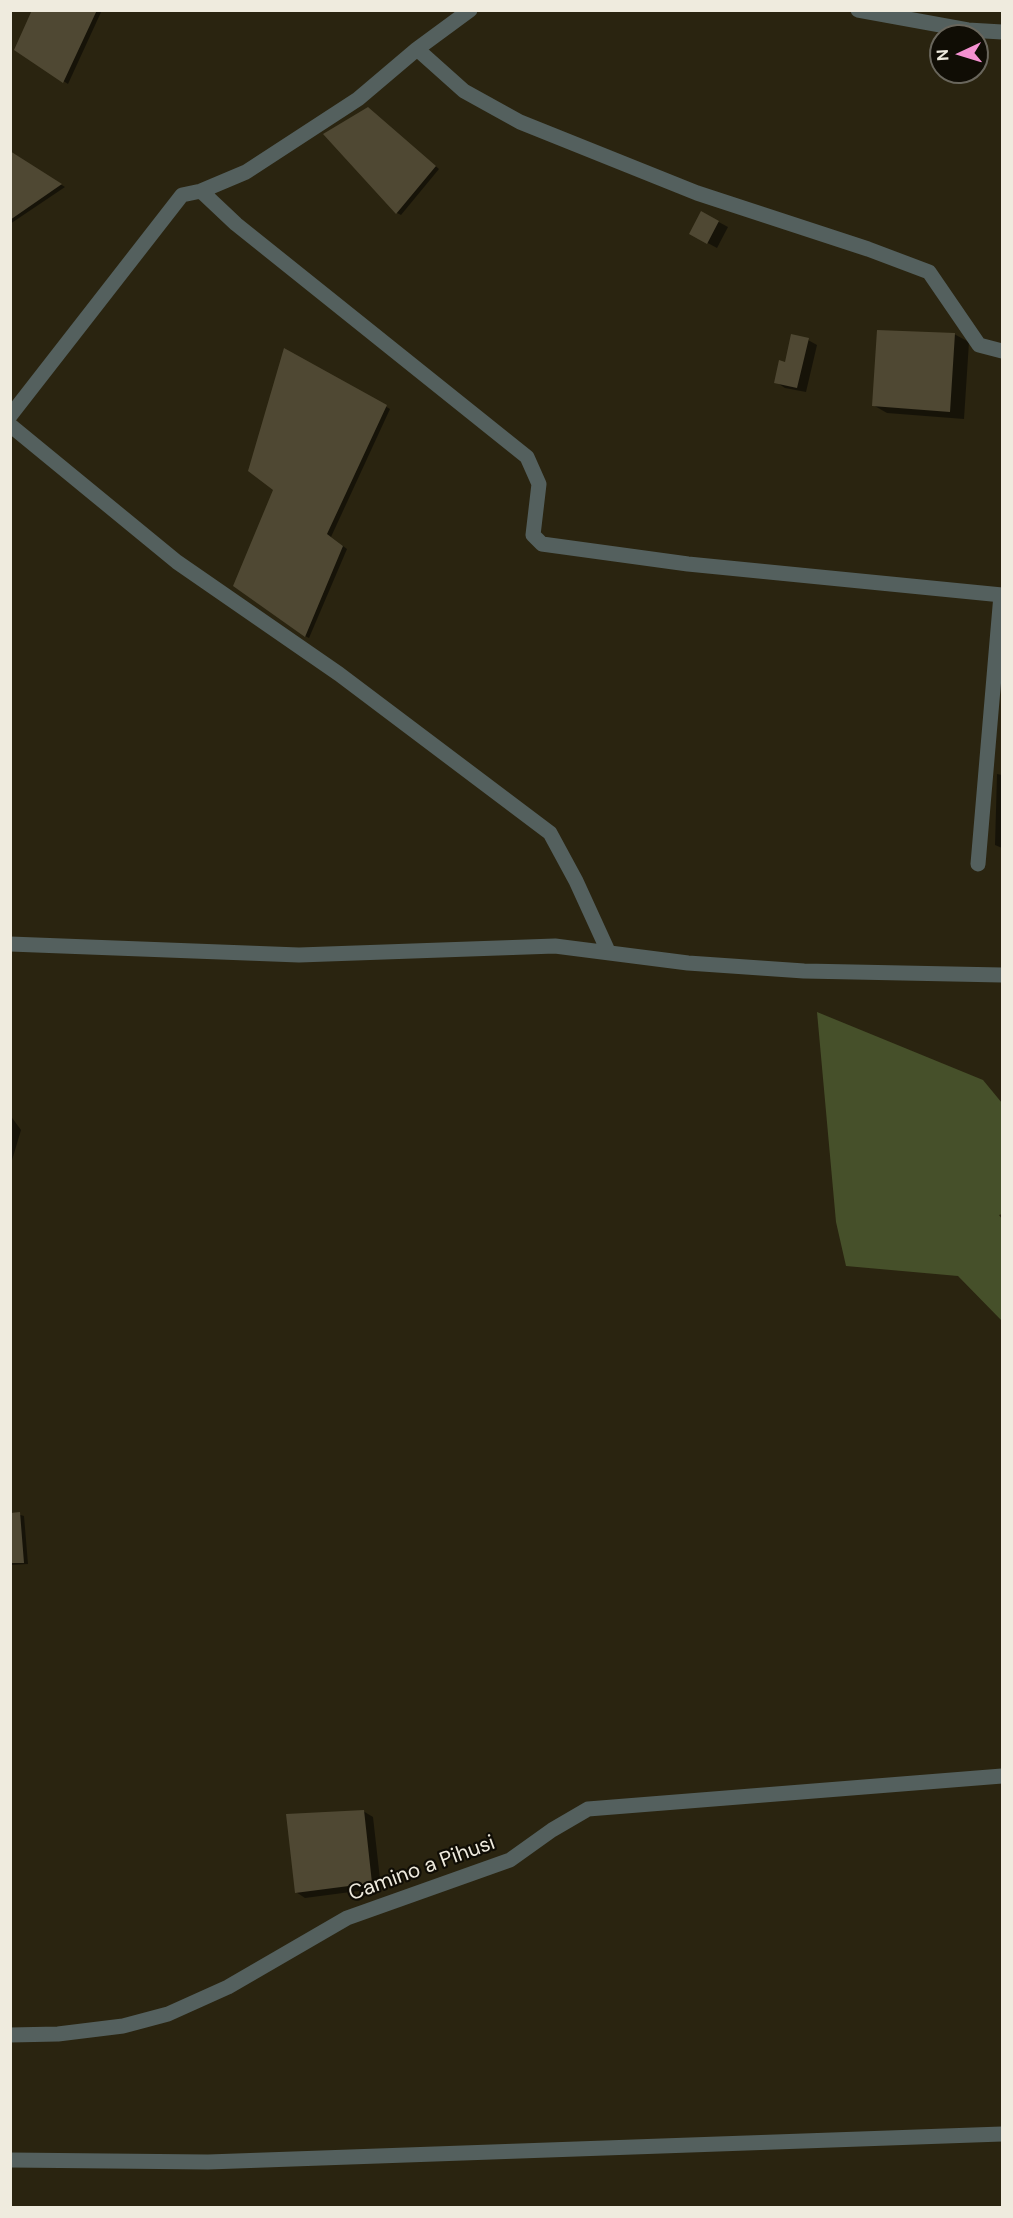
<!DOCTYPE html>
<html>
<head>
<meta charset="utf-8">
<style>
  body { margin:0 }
  #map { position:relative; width:1013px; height:2218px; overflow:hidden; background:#2a2410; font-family:"DM Sans",sans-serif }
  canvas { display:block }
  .frame { position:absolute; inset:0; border:12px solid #efebde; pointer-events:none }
  .north { position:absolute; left:929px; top:24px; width:60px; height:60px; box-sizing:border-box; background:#100d05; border:2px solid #69665c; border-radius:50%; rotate:266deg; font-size:16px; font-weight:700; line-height:24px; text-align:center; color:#efebde }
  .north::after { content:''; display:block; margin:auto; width:21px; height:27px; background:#f591d2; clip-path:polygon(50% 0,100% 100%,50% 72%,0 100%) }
</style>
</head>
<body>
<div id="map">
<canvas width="1013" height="2218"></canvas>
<div class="frame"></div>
<div class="north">N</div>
</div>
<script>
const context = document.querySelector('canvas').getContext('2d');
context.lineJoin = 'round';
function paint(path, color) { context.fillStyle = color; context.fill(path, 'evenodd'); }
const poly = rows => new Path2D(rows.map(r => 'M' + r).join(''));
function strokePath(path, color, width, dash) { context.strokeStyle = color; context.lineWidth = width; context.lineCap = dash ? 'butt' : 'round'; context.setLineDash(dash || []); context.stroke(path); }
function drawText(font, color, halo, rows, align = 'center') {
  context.font = font + ' "DM Sans",sans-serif'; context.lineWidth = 4.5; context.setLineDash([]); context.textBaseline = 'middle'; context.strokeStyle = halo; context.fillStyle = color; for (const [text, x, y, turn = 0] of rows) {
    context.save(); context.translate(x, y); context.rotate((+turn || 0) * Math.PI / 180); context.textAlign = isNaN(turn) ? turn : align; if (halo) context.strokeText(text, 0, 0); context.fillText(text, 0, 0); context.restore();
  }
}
paint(poly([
  [817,1012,983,1080,1002,1103,1002,1214,999,1215,1002,1219,1002,1321,958,1276,846,1266,836,1222]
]), '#46502a');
paint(poly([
  [34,10,102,10,68,84,16,50],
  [368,108,439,169,401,215,397,213],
  [10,153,65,187,10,224],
  [702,213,728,227,717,248,691,234],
  [954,334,969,342,964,419,887,413,873,405],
  [808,340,817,345,806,392,785,388,776,382,786,363],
  [285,350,390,409,331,537,347,549,309,638,305,636,275,490],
  [997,774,1002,775,1002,848,995,845],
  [10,1115,21,1130,10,1167],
  [10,1512,24,1516,28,1564,10,1565],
  [363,1811,373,1817,381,1888,305,1898,296,1892]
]), '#0007');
paint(poly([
  [32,10,97,10,63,83,14,50],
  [368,107,436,166,396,214,323,134],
  [10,151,62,184,10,220],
  [701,211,719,221,707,244,689,234],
  [877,330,955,333,950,412,872,406],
  [791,334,809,338,797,388,774,383,779,360,785,362],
  [284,348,387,405,327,534,343,546,305,637,233,586,273,490,248,471],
  [20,1512,24,1563,10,1563,10,1513],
  [364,1810,372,1883,295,1893,286,1814]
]), '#4f4833');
strokePath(poly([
  [858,10,968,30,1002,32],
  [417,49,464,91,520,122,697,193,868,249,929,272,979,345,1002,351],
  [201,191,236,224,527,457,539,484,533,535,542,544,688,564,1002,595],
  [10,416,182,195,201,191,246,172,358,99,417,49,470,10],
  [10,425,177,562,339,674,550,833,576,881,608,951],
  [978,864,1001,595],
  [10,944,299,955,555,946,688,963,804,971,1002,975],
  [10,2035,58,2034,123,2026,168,2014,228,1987,347,1918,510,1860,552,1830,588,1809,1002,1776],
  [10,2160,208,2162,1002,2134]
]), '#54605e', 15);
drawText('21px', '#efebde', '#100d05', [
  ["Camino a Pihusi",422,1869,-20]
]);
</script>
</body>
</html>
